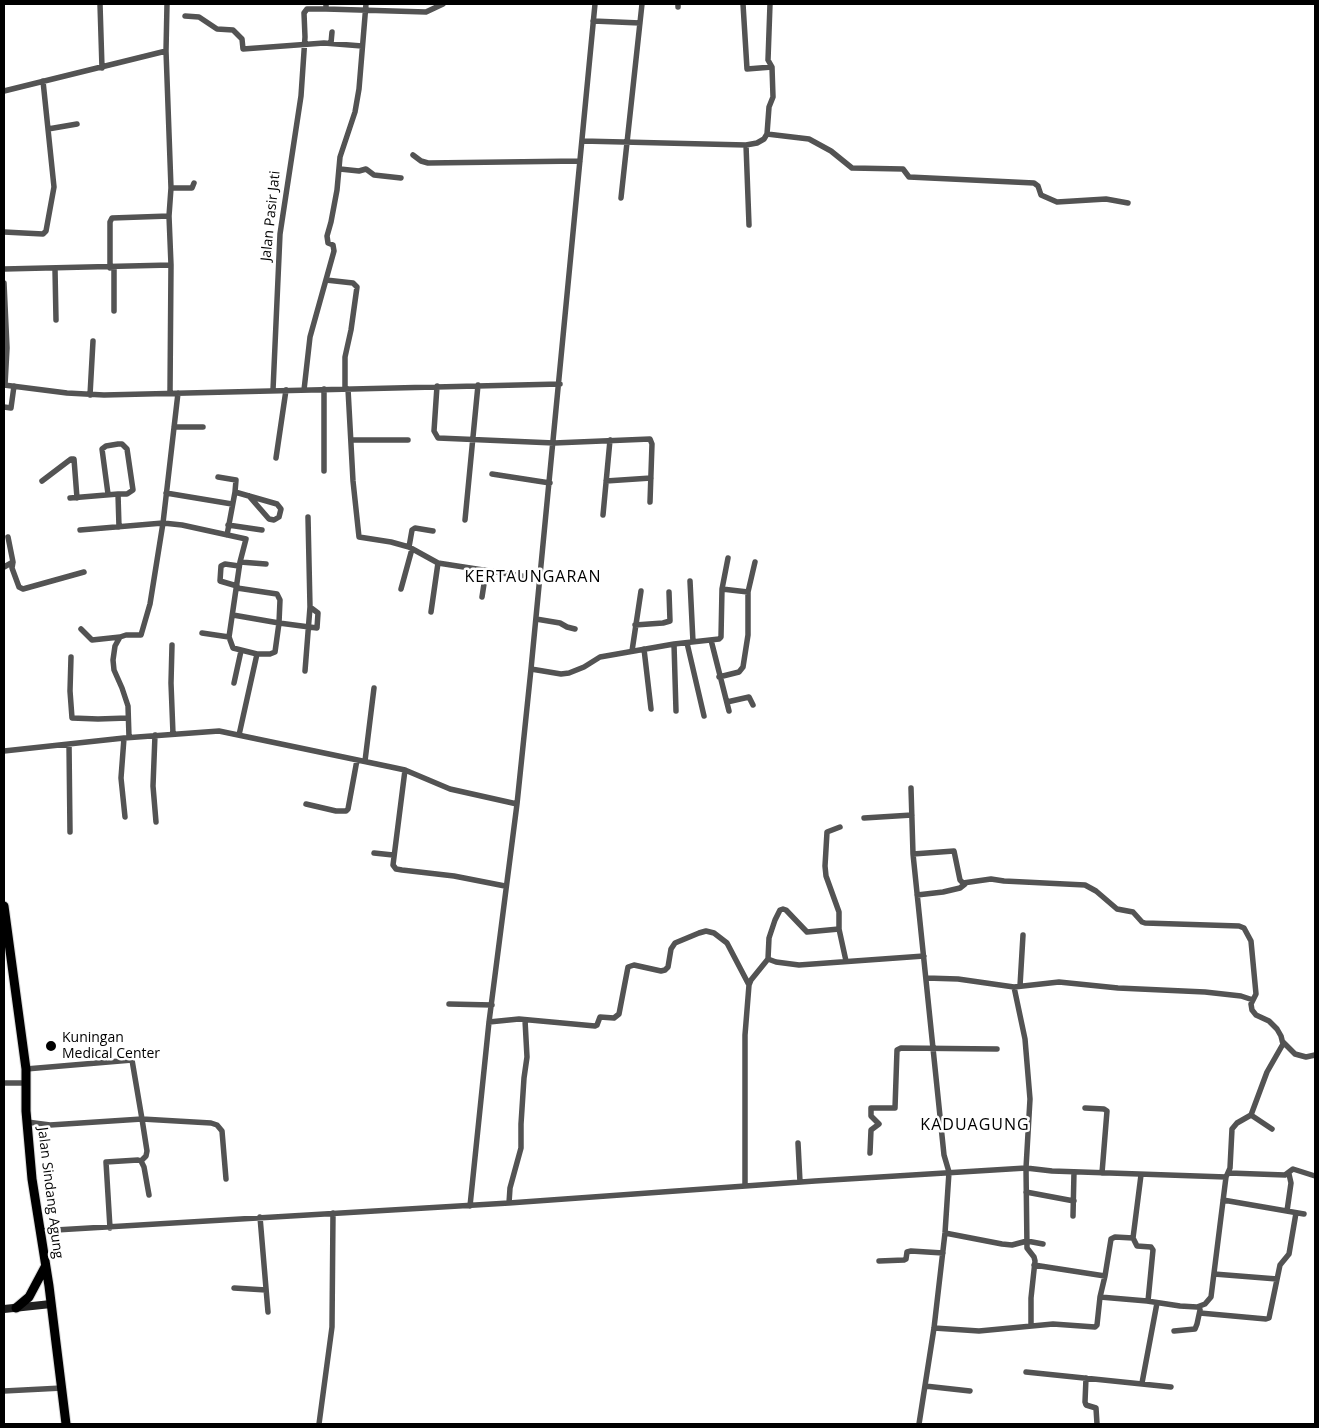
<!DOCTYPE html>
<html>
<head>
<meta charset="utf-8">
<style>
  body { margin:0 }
  #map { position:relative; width:1319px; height:1428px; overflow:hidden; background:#fff; font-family:"Open Sans",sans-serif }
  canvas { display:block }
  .frame { position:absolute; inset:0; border:5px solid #000; pointer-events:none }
</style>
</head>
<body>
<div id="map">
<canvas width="1319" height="1428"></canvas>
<div class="frame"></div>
</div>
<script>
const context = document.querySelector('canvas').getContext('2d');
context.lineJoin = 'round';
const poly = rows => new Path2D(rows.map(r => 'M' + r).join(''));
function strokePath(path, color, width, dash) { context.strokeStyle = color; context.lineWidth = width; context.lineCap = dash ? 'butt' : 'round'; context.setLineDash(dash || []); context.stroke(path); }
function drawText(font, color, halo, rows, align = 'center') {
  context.font = font + ' "Open Sans",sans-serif'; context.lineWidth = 5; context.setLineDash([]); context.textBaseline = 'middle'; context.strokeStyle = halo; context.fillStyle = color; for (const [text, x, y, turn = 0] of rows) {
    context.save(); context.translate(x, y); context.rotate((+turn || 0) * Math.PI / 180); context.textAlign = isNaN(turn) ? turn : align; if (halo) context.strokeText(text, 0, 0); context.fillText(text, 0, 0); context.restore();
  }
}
const primary = poly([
  [4,906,26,1069,26,1111,32,1179,49,1286,66,1424],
  [16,1308,29,1297,45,1267]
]);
strokePath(primary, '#dbdbdb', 11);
strokePath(poly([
  [100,4,102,68],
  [743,4,747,69,772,67],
  [678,7,678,4],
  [326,9,426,12,443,4],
  [185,16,199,17,217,29,233,30,242,39,243,49,324,43,362,46],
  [593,21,640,23],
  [331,43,332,32],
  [166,51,171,188,169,216,171,265],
  [4,91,166,51,167,4],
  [48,129,77,124],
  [767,134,809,139,831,151,852,168,903,169,909,177,1034,183,1038,186,1041,195,1057,202,1106,199,1128,203],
  [582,141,746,145,757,143,764,139,767,134,769,107,773,97,772,67,768,60,770,4],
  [746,145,749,225],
  [413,155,421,161,428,163,580,161],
  [340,169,359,171,366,169,374,175,401,178],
  [171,188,192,188,194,183],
  [621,198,642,4],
  [4,232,43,234,46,231,54,187,43,81],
  [110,268,110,222,112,218,169,216],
  [4,269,171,265,170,393],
  [55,269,56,320],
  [326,280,353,283,357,287,351,330,345,357,345,389],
  [4,283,7,348,5,385],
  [114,311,114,268],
  [4,385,67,393,104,395,560,384],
  [437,386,434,431,438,438,554,443,650,439,652,444,650,502],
  [348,389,353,481,359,537,391,542,409,547,438,563,541,579],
  [273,390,280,234,301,96,305,37,304,13,307,9,326,9,326,4],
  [304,390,310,337,334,251,333,245,328,243,327,236,331,222,337,190,340,157,355,112,359,89,366,4],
  [90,395,93,341],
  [4,407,11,408,14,386],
  [174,427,203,427],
  [351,440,408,440],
  [276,458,286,390],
  [324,471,324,389],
  [492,474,550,483],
  [218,477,236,480,235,492],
  [42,481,71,459,74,459,77,498],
  [606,481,651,478],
  [166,493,232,504],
  [108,494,102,449,106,446,118,444,122,444,127,449,133,490,127,494,118,494],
  [249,496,277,504,281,509,279,517,274,520,269,519,249,496],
  [70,498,118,494,119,527],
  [603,515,610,440],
  [465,520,478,385],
  [228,525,262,530],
  [80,530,163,523,182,525,246,539,240,562,229,637,233,648,257,654],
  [227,535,235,492,249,496],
  [8,537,13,562],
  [409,547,412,530,415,528,433,531],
  [240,562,266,564],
  [4,567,13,562,12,568,19,587,23,589,84,572],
  [690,581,693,642],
  [237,586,220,581,221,566,225,564,239,566],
  [401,589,412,549],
  [722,589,728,558],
  [482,597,486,571],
  [431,612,438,563],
  [233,615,279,623,280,600,277,594,237,588],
  [536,619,560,623,567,627,575,629],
  [635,625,663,623,670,621,669,592],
  [81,629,92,640,120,637],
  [202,633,229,637],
  [711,640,729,711],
  [687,643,704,716],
  [674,644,676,711],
  [172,645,171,683,173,734],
  [644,649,651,709],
  [632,651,641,591],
  [71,657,70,691,72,718,98,719,128,718],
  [531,669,561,674,569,673,584,667,600,657,674,644,719,639,721,637,722,589,748,592],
  [305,671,310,607],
  [719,677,739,672,743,667,748,635,748,592,755,562],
  [234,683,241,651],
  [727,702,749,697,753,705],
  [155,735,153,786,156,822],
  [239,735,257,654,270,654,275,652,279,623,317,628,318,613,310,607,308,517],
  [129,737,128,706,122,688,114,670,113,660,115,646,120,637,126,635,141,635,150,604,163,523,178,393],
  [124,738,121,778,125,817],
  [69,744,70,832],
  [4,751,124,738,219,731,391,767,405,770,450,789,517,804],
  [365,761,374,688],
  [405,770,393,865,396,869,402,870,454,876,505,886],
  [911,788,913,854,944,1155,949,1172,945,1233,934,1328,919,1424],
  [306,804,336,811,346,811,348,809,357,760],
  [864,818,912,815],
  [374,853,393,855],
  [913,854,954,851,960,880,963,883,991,879,1004,881,1085,885,1096,891,1117,909,1133,912,1142,922,1145,923,1239,926,1244,928,1251,941,1256,994,1253,1000,1241,996,1205,992,1118,988,1059,982,1014,987],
  [917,895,943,892,960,888,965,884],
  [839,929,839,912,826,876,825,866,827,832,840,827],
  [768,959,769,938,775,920,780,910,783,909,786,910,807,932,839,929,846,961],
  [926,978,958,979,1014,987,1025,1039,1030,1099,1026,1168,1027,1248,1034,1257,1035,1261,1031,1298,1031,1326],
  [749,985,751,980,768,959,776,962,799,965,924,956],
  [1020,986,1023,935],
  [449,1004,492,1005],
  [489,1022,519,1019,595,1026,597,1025,600,1017,614,1018,619,1014,628,967,634,965,661,971,665,970,668,967,671,949,675,943,699,933,706,931,714,933,727,943,749,985,745,1035,745,1186],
  [1283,1042,1295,1054,1306,1057,1315,1055],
  [26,1069,132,1060,142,1119,211,1123,217,1125,222,1131,226,1179],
  [4,1083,26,1083],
  [1085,1108,1104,1109,1107,1111,1102,1173],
  [1251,1115,1272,1129],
  [27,1122,50,1125,142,1119,147,1151,146,1156,141,1161],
  [798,1143,800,1182],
  [870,1153,871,1130,879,1124,871,1116,871,1108,895,1108,897,1050,901,1048,997,1049],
  [1229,1173,1285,1175,1293,1169,1315,1176],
  [1141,1175,1133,1238,1137,1246,1151,1247,1153,1250,1148,1301],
  [1226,1177,1230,1168,1232,1129,1237,1123,1251,1115,1267,1072,1283,1044,1281,1036,1277,1029,1269,1021,1256,1015,1252,1010,1251,1004,1253,1000],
  [1026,1192,1074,1201],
  [1223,1200,1304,1214],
  [509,1203,510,1188,521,1148,521,1124,524,1078,527,1057,525,1020],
  [470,1206,489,1022,517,804,531,669,595,4],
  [1287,1211,1291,1183,1289,1174],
  [1073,1216,1074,1172],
  [260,1217,268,1312],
  [110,1228,106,1162,138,1160,141,1161,144,1167,149,1195],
  [39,1231,509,1203,815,1181,1026,1168,1052,1171,1226,1177,1211,1297,1205,1304,1197,1307,1180,1306,1147,1301,1100,1297,1097,1325,1095,1327,1053,1324,979,1331,934,1328],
  [945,1233,1002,1244,1012,1245,1027,1241,1043,1244],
  [879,1261,904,1260,906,1259,907,1252,911,1251,943,1253],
  [1034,1265,1105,1276],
  [1214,1274,1277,1279],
  [234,1288,266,1290],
  [1100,1297,1105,1276,1111,1239,1115,1237,1133,1238],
  [1200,1313,1266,1319,1269,1318,1280,1265,1289,1254,1296,1213],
  [1174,1331,1195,1329,1197,1324,1200,1310],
  [1026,1372,1171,1387],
  [1086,1378,1085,1402,1086,1405,1096,1408,1097,1424],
  [1142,1383,1157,1303],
  [925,1386,970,1391],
  [4,1391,62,1388],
  [319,1424,332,1327,333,1213]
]), '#535353', 5.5);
strokePath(poly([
  [4,1309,51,1304]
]), '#202020', 8);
strokePath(primary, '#000', 9);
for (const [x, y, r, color] of [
  [51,1046,6,"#000"]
]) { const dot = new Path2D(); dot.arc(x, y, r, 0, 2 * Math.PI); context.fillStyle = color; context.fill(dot); strokePath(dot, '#fff', 2); }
drawText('14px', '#000', '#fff', [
  ["Jalan Pasir Jati",271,216,-84],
  ["Jalan Sindang Agung",50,1193,83]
]);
drawText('14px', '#000', '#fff', [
  ["Kuningan",62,1038],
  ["Medical Center",62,1054]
], 'left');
context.letterSpacing = '1px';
drawText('16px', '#000', '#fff', [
  ["KERTAUNGARAN",533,577],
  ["KADUAGUNG",975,1125]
]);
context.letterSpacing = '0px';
</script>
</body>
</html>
